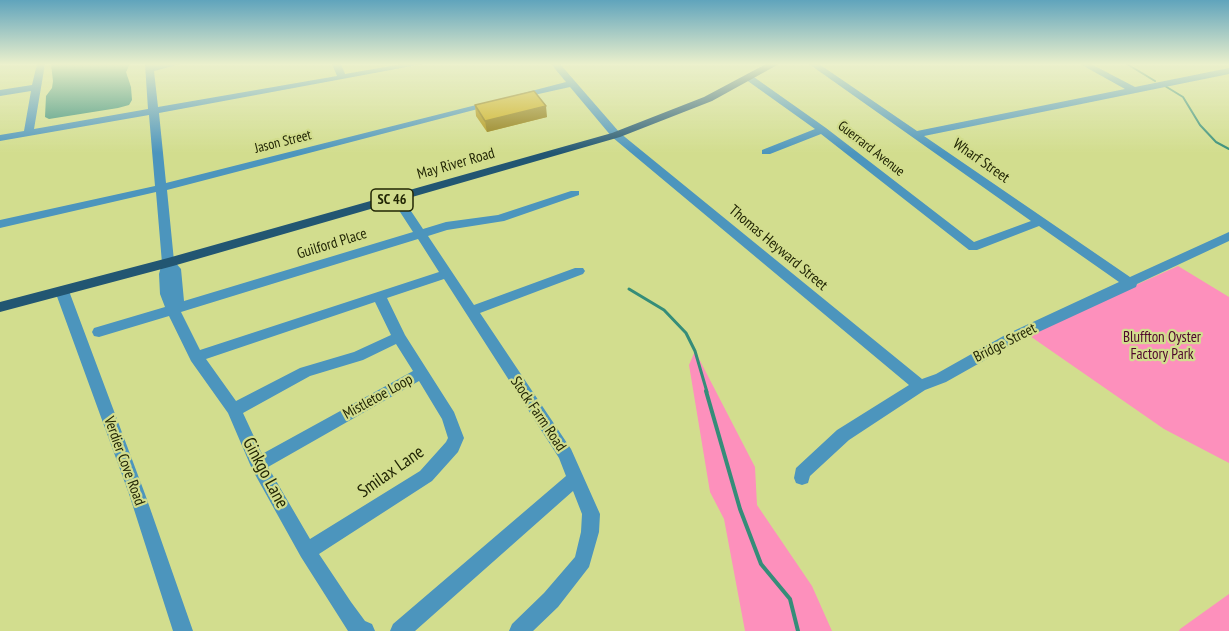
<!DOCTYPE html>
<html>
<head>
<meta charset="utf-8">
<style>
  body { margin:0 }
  canvas { display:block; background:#d2dd8e }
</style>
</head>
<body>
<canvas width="1229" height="631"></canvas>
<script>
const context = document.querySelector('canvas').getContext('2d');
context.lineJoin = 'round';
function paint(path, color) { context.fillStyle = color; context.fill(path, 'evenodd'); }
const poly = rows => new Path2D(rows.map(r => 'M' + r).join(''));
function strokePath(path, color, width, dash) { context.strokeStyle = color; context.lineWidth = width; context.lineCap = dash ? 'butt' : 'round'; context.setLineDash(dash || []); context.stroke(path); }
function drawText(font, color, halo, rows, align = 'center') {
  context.font = font + ' "PT Sans Narrow",sans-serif'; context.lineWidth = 4.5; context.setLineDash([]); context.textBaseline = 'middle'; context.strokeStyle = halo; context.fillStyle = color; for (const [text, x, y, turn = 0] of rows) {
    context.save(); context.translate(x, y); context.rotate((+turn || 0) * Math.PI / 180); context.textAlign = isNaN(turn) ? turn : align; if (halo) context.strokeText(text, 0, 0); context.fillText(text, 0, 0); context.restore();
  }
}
paint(poly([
  [1178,266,1229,297,1229,463,1164,429,1027,334],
  [695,351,755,467,757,505,812,586,832,631,745,631,724,519,710,492,689,365],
  [1229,594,1229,631,1179,631,1180,629]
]), '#fd90bc');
paint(poly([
  [51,64,130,64,126,72,131,87,132,100,129,105,118,108,49,119,45,117,46,96,52,88,53,81]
]), '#358d79');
strokePath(poly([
  [1127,64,1155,81],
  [1165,86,1183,97,1200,125,1216,142,1229,149]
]), '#358d79', 2);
strokePath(poly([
  [629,289,664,310,686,333,695,351,707,392]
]), '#358d79', 3);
strokePath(poly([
  [706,391,740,509,761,564,790,599,798,631]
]), '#358d79', 4);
paint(poly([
  [37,64,45,64,34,129,148,109,145,64,181,64,154,71,158,107,337,76,332,64,341,64,345,74,402,64,423,64,159,113,166,183,492,101,497,104,167,190,174,261,181,269,184,301,413,232,391,198,393,196,401,196,423,229,446,222,498,215,571,191,579,191,579,195,504,221,447,230,428,236,474,305,575,268,583,268,585,271,583,274,480,313,571,449,600,514,599,532,589,567,558,607,533,631,509,631,512,624,544,593,575,557,581,532,582,514,573,491,415,631,390,631,393,624,566,476,559,458,444,279,387,298,405,335,454,412,464,438,458,452,432,481,319,554,351,602,365,621,372,624,375,631,348,631,301,557,252,469,228,413,191,361,169,316,99,337,94,336,92,332,94,328,165,307,160,294,159,274,162,263,156,192,0,228,0,220,155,186,149,115,0,141,0,135,24,131,31,91,0,96,0,90,32,85,37,64],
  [418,239,439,272,200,350,181,312,418,239],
  [375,302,391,335,354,352,300,368,236,401,206,359,375,302],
  [396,344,413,371,262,454,243,413,310,376,363,360,396,344],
  [419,381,442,419,448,438,446,442,420,471,310,539,268,467,419,381],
  [551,64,560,64,620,133,922,379,936,374,1007,334,1119,282,1039,226,977,250,969,250,821,134,770,154,762,154,762,150,815,129,745,79,745,75,751,75,826,128,974,242,1031,221,809,64,819,64,917,131,1125,89,1080,64,1091,64,1135,87,1229,68,1229,74,924,136,1130,277,1229,232,1229,241,1137,284,1136,287,1017,342,946,382,925,390,849,440,810,476,808,483,802,485,796,483,794,478,796,468,837,430,909,385,612,137,570,87,516,99,516,95,566,82,551,64],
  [62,286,69,291,145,494,193,631,173,631,129,494,55,291,62,286]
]), '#4c95bd');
paint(poly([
  [766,64,779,64,712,101,620,137,173,266,0,312,0,302,168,258,612,133,704,97,766,64]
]), '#225672');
paint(poly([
  [475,105,547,117,487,132,476,116]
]), '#af9312');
paint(poly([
  [546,106,547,117,487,132,485,121]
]), '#8e780f');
const building = poly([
  [534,91,546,106,485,121,475,105,534,91]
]);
paint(building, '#cbab15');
strokePath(building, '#8e780f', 1.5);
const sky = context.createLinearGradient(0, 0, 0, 153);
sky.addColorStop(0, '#60a4bc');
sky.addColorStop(0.42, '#ebf0cc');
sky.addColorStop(1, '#ebf0cc00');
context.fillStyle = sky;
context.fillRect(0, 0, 1229, 153);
drawText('14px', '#222605', '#d2dd8e', [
  ["Jason Street",283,142,-14],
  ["Guerrard Avenue",871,149,38]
]);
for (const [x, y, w] of [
  [392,200,42]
]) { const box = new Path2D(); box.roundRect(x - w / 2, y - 11, w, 22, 4.5); context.fillStyle = '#d2dd8e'; context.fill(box); strokePath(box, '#222605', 1.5); }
drawText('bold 14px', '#222605', null, [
  ["SC 46",392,200]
]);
drawText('15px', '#222605', '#d2dd8e', [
  ["Wharf Street",981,161,35],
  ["May River Road",456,164,-16],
  ["Guilford Place",332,244,-17],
  ["Thomas Heyward Street",778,248,40],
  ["Bridge Street",1005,343,-27],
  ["Mistletoe Loop",378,397,-29],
  ["Stock Farm Road",538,414,56],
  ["Verdier Cove Road",124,461,70]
]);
drawText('15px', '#4e062c', '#d2dd8e', [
  ["Bluffton Oyster",1162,338],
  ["Factory Park",1162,355]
]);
drawText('18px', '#222605', '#d2dd8e', [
  ["Smilax Lane",391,472,-35],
  ["Ginkgo Lane",265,473,62]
]);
</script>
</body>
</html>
